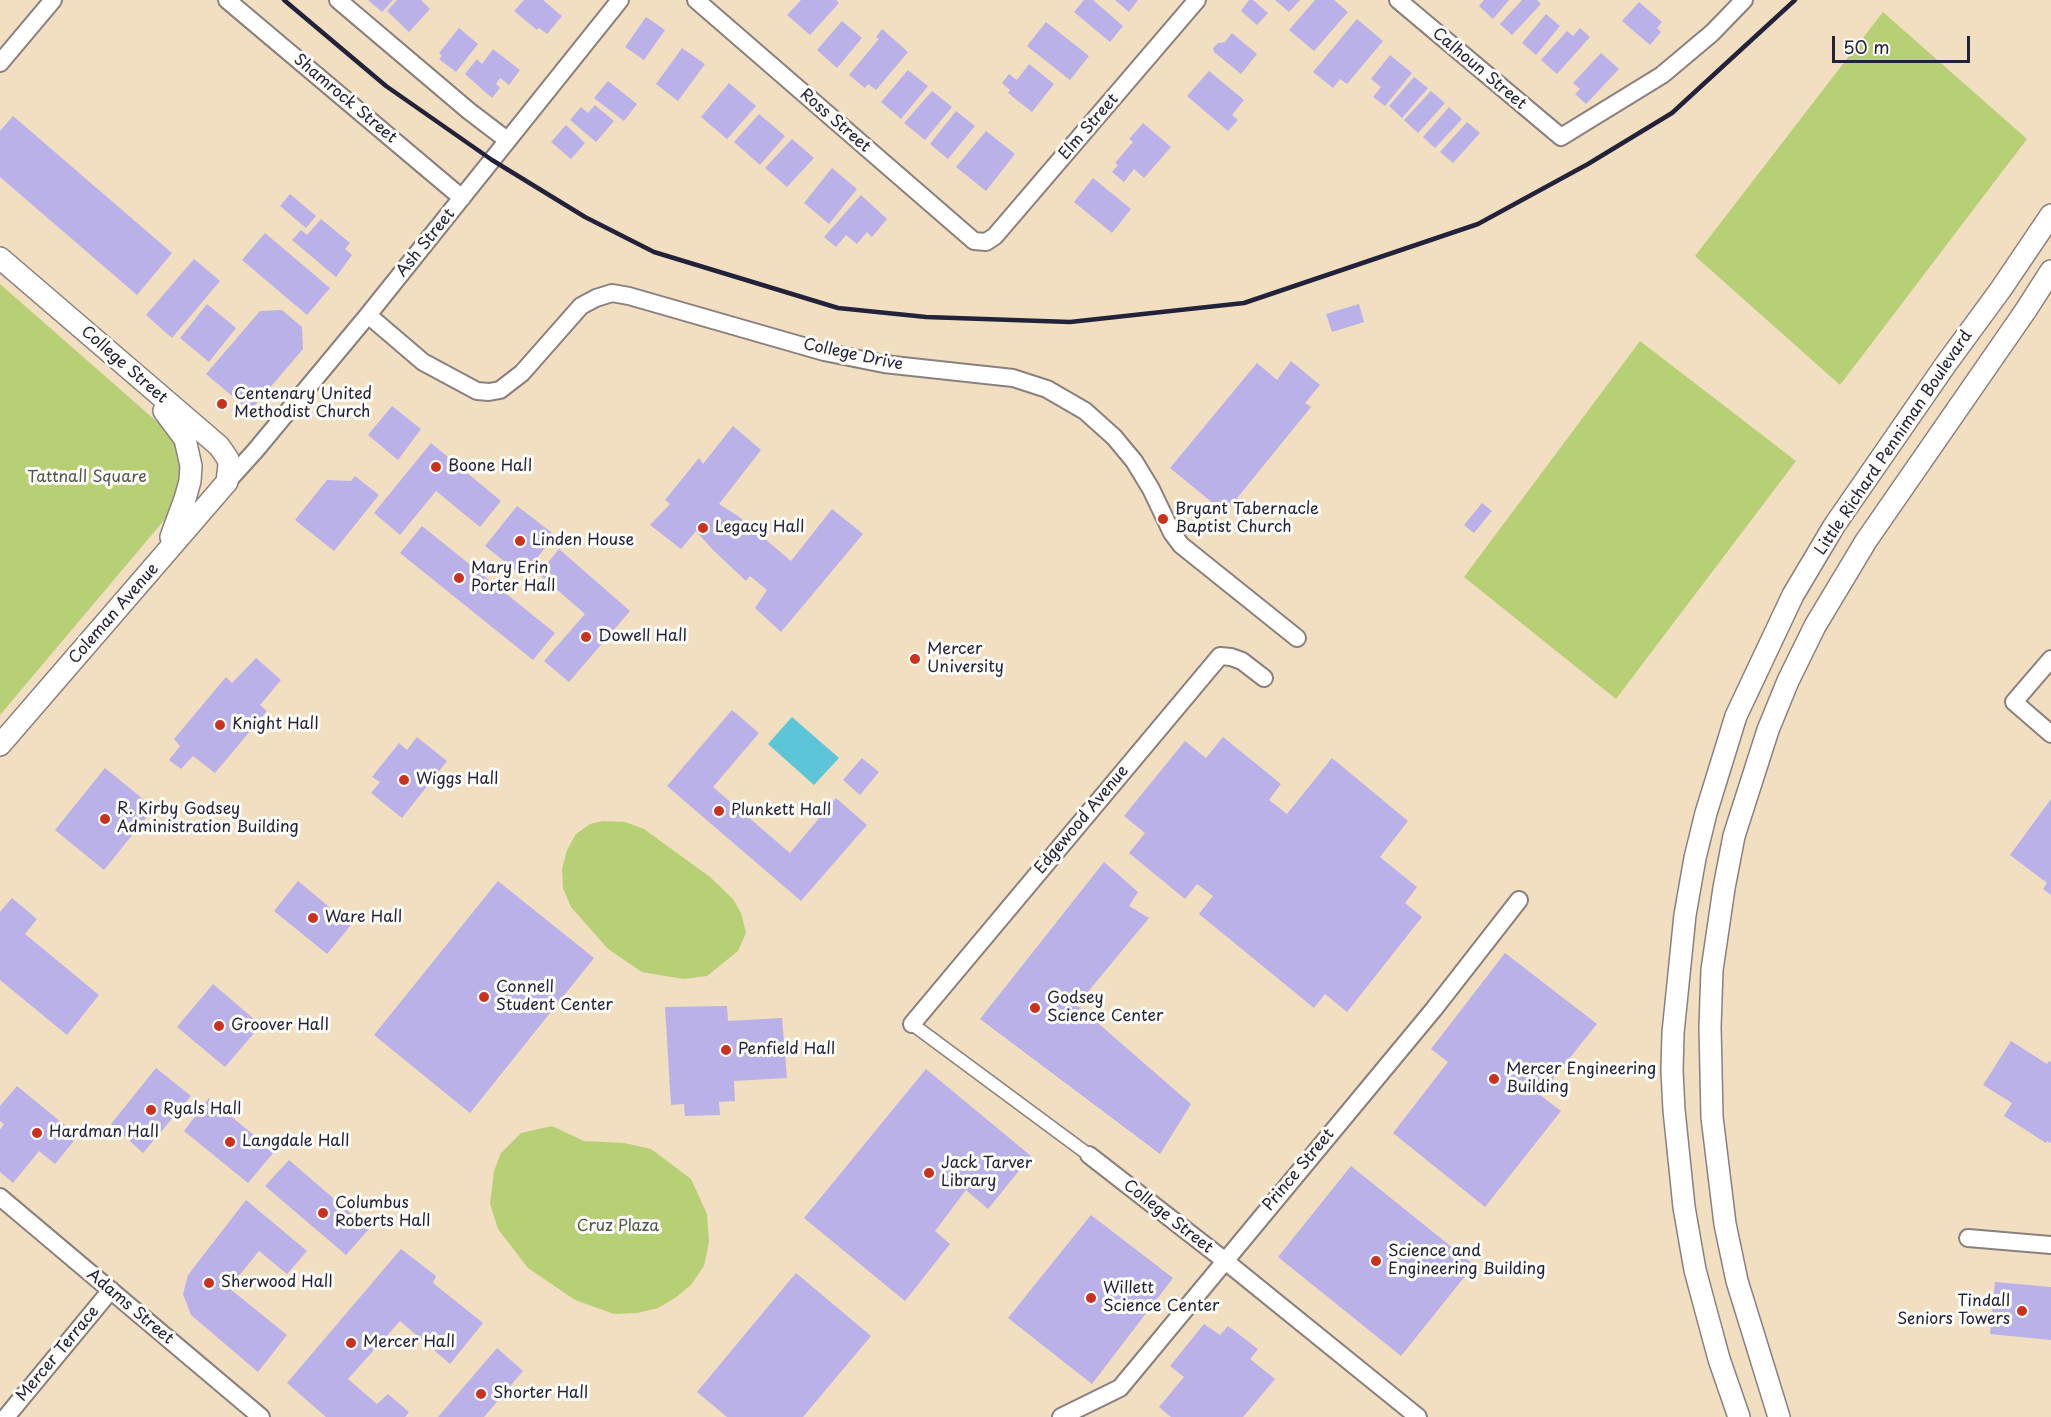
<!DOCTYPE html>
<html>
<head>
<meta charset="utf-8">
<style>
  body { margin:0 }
  #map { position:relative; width:2051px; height:1417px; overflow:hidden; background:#f2dec1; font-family:"Playpen Sans",sans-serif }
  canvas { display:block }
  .scale { position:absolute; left:1832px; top:36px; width:138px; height:27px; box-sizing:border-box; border:3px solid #22223b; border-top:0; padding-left:8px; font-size:18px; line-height:21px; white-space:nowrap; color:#22223b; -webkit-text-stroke:4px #fdfcf7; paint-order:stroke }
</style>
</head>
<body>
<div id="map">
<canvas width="2051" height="1417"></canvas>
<div class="scale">50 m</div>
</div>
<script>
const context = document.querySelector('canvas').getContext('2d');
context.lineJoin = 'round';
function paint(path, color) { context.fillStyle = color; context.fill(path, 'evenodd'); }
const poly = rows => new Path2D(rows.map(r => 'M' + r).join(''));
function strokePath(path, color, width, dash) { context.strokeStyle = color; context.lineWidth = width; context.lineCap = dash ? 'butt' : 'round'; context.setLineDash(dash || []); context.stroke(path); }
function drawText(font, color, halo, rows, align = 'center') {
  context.font = font + ' "Playpen Sans",sans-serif'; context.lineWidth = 6; context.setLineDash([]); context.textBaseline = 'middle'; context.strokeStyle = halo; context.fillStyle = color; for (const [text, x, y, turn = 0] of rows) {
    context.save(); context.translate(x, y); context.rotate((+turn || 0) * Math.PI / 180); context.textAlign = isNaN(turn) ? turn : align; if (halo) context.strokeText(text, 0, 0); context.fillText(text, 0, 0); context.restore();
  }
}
paint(poly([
  [1883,12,2027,139,1840,385,1695,256],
  [0,284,163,427,180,451,183,466,171,512,0,715],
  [1640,341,1796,461,1616,699,1464,577],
  [603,821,625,822,644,829,710,877,733,899,741,913,746,933,738,951,707,976,683,979,642,972,608,949,571,907,563,888,562,869,567,850,576,834,590,824],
  [552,1126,584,1141,624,1143,651,1149,691,1179,707,1214,709,1242,704,1266,691,1285,675,1298,658,1308,637,1313,614,1314,575,1300,528,1268,498,1229,490,1204,494,1171,501,1153,521,1133]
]), '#b7d076');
paint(poly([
  [792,717,839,758,814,785,768,744]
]), '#5cc5d8');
paint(poly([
  [368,0,393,0,382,12],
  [397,0,421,0,430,9,409,32,387,11],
  [524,0,543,0,562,16,547,34,539,28,537,30,514,11],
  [801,0,836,0,839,3,810,35,787,15],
  [1084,0,1093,0,1123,26,1110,42,1074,12],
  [1115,0,1138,0,1129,12],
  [1249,0,1253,0,1268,13,1257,25,1241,11],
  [1275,0,1300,0,1289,12],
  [1315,0,1334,0,1348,12,1314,51,1289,30],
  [1484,0,1509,0,1493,19,1479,6],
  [1522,0,1537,0,1541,4,1512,35,1500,24],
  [1639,2,1662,22,1657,28,1661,32,1650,45,1622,21],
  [1546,14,1560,26,1536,55,1522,43],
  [646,17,665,30,644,60,625,47],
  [1357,19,1383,41,1347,84,1340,79,1333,88,1313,72],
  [842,21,862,38,837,68,817,50],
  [1046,22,1089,56,1070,80,1027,46],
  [459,28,478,44,456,72,439,59,442,56,439,53],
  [1580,28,1590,37,1557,74,1541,60,1567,31,1573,36],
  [882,29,908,52,876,90,868,84,865,88,849,75,879,39,876,37],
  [1232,33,1257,54,1241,74,1214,52,1213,48,1218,43,1225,42],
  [682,48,705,64,678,101,656,84],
  [493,49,520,70,509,85,500,78,496,84,500,88,492,98,465,74,477,59,482,64],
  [1601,53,1619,69,1586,104,1575,94,1580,89,1573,83],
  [1390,55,1412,73,1385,106,1373,97,1381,87,1371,79],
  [1029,64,1054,84,1032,112,1008,93,1010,90,1002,83,1009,74,1017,80],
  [908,70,928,86,901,119,881,102],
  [1209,71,1244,100,1232,115,1238,120,1228,131,1187,96],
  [1414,77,1428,88,1402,118,1389,106],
  [608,81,637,104,624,121,594,98],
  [729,83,756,106,727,139,701,117],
  [932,91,952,107,925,140,904,123],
  [1431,91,1445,103,1418,133,1404,120],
  [595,105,614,121,596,142,570,120,581,107,588,113],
  [1449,107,1462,119,1435,148,1423,137],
  [956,111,975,126,948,159,930,144],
  [759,114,785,136,760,165,734,142],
  [13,116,172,253,137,295,0,177,0,131],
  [1467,122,1480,133,1453,163,1440,152],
  [1143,123,1171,147,1144,178,1134,169,1124,182,1112,172,1118,165,1115,163,1133,142,1129,139],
  [566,125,585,143,571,159,551,142],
  [986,131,1015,154,986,191,956,167],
  [792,139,814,158,787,187,765,168],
  [832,168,857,189,829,224,804,203],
  [1093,178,1131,209,1112,233,1074,202],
  [290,194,316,216,306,228,280,206],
  [861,195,887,219,872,237,867,232,857,244,846,235,836,247,824,237],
  [321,219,350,243,345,249,352,255,336,277,292,240,301,230,307,235],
  [265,233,330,288,307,315,242,260],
  [194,259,220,281,172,338,146,315],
  [207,304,236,328,209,362,180,338],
  [1359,304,1364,322,1332,332,1326,314],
  [282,310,302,327,303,349,250,411,206,374,260,311],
  [1291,361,1320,385,1305,403,1311,407,1225,513,1170,468,1257,363,1277,380],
  [392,406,421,429,398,460,368,435],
  [733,426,761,450,719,504,738,516,791,561,832,509,863,534,781,632,755,608,767,590,750,576,746,581,712,549,696,531,681,549,650,525,670,504,665,500,699,458,703,464],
  [431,443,501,501,480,527,436,491,400,535,374,513],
  [355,476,379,495,334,551,295,520,327,480,351,481],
  [1482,503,1492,511,1474,533,1464,525],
  [517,506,555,535,523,576,485,546],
  [422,526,555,633,533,660,400,553],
  [559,549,630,611,569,682,544,661,585,614,539,574],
  [256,658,281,680,260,705,267,711,215,773,193,756,181,769,169,760,180,746,174,739,226,677,232,683],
  [732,710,759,733,713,787,790,853,836,798,867,825,801,901,667,786],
  [417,737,447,761,402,818,371,793,380,782,372,777,399,743,407,750],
  [1223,737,1281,784,1269,800,1287,814,1332,758,1408,821,1380,857,1417,887,1405,903,1422,917,1347,1012,1325,994,1314,1008,1199,914,1213,896,1197,884,1185,899,1129,853,1145,833,1124,816,1185,741,1206,758],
  [862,758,879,772,860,795,843,780],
  [105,768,154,808,104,870,55,830],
  [2051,799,2051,895,2043,889,2047,883,2010,855],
  [1104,862,1138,892,1129,906,1149,918,1077,1005,1191,1104,1160,1154,980,1019],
  [298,881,351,925,327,954,274,911],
  [498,881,594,958,470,1113,374,1035],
  [12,898,37,919,25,934,99,995,67,1035,0,980,0,912],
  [1505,953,1597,1024,1540,1095,1561,1111,1485,1207,1393,1133,1448,1062,1431,1049],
  [213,984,261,1025,225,1067,177,1027],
  [727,1006,728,1021,782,1018,787,1078,734,1081,735,1101,719,1102,720,1115,685,1116,684,1104,671,1105,665,1007],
  [2011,1041,2047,1064,2049,1061,2051,1062,2051,1143,2047,1141,2046,1143,2004,1116,2012,1103,1983,1085],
  [156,1068,191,1096,143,1153,111,1124],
  [926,1069,1031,1156,988,1209,966,1190,935,1231,950,1244,905,1301,804,1218],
  [17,1086,78,1136,55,1164,39,1151,13,1183,0,1172,0,1130,4,1124,0,1121,0,1106],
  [209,1098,274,1152,248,1183,184,1131],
  [289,1160,369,1229,346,1255,265,1186],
  [1351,1166,1474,1265,1401,1356,1278,1257],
  [246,1200,307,1251,287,1274,259,1251,229,1288,287,1335,258,1372,191,1315,183,1294,188,1275],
  [1091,1215,1173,1278,1092,1384,1008,1318],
  [401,1249,436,1276,433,1283,483,1323,450,1364,400,1321,348,1379,377,1404,388,1394,409,1412,405,1417,326,1417,287,1383],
  [796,1273,871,1336,803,1417,727,1417,697,1392],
  [1995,1282,2051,1287,2051,1340,1990,1334],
  [1204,1324,1220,1335,1228,1326,1258,1349,1250,1359,1275,1379,1243,1417,1171,1417,1159,1407,1184,1377,1170,1366],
  [497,1348,523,1371,484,1417,438,1417]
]), '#b9b1e8');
const pedestrian = poly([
  [912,1024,1089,1155]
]);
const minor = poly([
  [227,0,462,198],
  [338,0,469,111,507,140],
  [696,0,974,241,986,242,995,236,1197,0],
  [1398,0,1561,137,1662,75,1712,33,1744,0],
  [0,63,53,0],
  [368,315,423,362,477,391,489,392,500,390,522,373,581,306,596,298,612,293,629,296,824,352,884,364,1013,378,1047,389,1085,411,1114,437,1134,461,1151,489,1172,533,1181,545,1297,638],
  [227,482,255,451,368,315,620,0],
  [2051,659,2014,702,2051,734],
  [912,1024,1220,656,1231,657,1242,661,1264,678],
  [1089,1155,1224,1260,1418,1417],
  [0,1197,261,1417],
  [1968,1238,2051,1245],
  [6,1417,111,1290],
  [1061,1417,1120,1388,1434,1009,1519,900]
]);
const tertiary = poly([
  [0,258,219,446,228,459,229,465,227,482,0,745],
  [164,411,185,439,191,466,190,481,185,499,171,537],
  [1739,1417,1719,1359,1695,1270,1684,1207,1674,1110,1672,1071,1673,1033,1685,915,1695,858,1706,813,1736,716,1793,595,1834,526,1946,364,2001,289,2051,215],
  [1779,1417,1737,1281,1725,1224,1712,1117,1710,1027,1712,970,1724,888,1734,836,1768,730,1788,681,1815,626,1866,541,2026,310,2051,271]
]);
strokePath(pedestrian, '#8a807e', 15);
strokePath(minor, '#8a807e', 20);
strokePath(tertiary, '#8a807e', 24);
strokePath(pedestrian, '#fff', 12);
strokePath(minor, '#fff', 16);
strokePath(tertiary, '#fff', 21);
strokePath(poly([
  [284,0,386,86,492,160,585,217,654,252,838,308,926,317,1070,322,1244,303,1478,224,1588,164,1672,113,1795,0]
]), '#22223b', 4.5);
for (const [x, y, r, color] of [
  [222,404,6,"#c8321e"],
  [436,467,6,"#c8321e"],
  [1163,519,6,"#c8321e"],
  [703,528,6,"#c8321e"],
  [520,541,6,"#c8321e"],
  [459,578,6,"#c8321e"],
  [586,637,6,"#c8321e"],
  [915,659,6,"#c8321e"],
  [220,725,6,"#c8321e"],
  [404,780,6,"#c8321e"],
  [719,811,6,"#c8321e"],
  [105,819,6,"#c8321e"],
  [313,918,6,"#c8321e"],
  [484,997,6,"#c8321e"],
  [1035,1008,6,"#c8321e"],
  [219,1026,6,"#c8321e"],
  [726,1050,6,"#c8321e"],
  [1494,1079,6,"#c8321e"],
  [151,1110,6,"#c8321e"],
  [37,1133,6,"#c8321e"],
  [230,1142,6,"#c8321e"],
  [929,1173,6,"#c8321e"],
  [323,1213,6,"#c8321e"],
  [1376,1261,6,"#c8321e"],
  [209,1283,6,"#c8321e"],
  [1091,1298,6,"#c8321e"],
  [2022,1311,6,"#c8321e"],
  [351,1343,6,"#c8321e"],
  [481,1394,6,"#c8321e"]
]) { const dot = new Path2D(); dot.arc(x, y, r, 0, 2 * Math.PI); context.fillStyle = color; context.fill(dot); strokePath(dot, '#fdfcf7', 2); }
drawText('16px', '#22223b', '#fdfcf7', [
  ["Calhoun Street",1479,69,40],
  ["Shamrock Street",345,99,40],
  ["Ross Street",835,121,41],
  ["Elm Street",1089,127,-49],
  ["Ash Street",426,243,-51],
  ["College Drive",853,355,12],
  ["College Street",124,365,41],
  ["Little Richard Penniman Boulevard",1894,443,-56],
  ["Coleman Avenue",114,614,-49],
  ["Edgewood Avenue",1082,820,-50],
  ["Prince Street",1299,1170,-50],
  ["College Street",1168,1217,38],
  ["Adams Street",130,1307,40],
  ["Mercer Terrace",58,1354,-50]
]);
drawText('16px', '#22223b', '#fdfcf7', [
  ["Centenary United",234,395],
  ["Methodist Church",234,413],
  ["Boone Hall",448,467],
  ["Bryant Tabernacle",1175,510],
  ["Baptist Church",1175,528],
  ["Legacy Hall",715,528],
  ["Linden House",532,541],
  ["Mary Erin",471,569],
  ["Porter Hall",471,587],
  ["Dowell Hall",598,637],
  ["Mercer",927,650],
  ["University",927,668],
  ["Knight Hall",232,725],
  ["Wiggs Hall",416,780],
  ["R. Kirby Godsey",117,810],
  ["Administration Building",117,828],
  ["Plunkett Hall",731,811],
  ["Ware Hall",325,918],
  ["Connell",496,988],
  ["Student Center",496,1006],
  ["Godsey",1047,999],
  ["Science Center",1047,1017],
  ["Groover Hall",231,1026],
  ["Penfield Hall",738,1050],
  ["Mercer Engineering",1506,1070],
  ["Building",1506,1088],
  ["Ryals Hall",163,1110],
  ["Hardman Hall",49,1133],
  ["Langdale Hall",242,1142],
  ["Jack Tarver",941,1164],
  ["Library",941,1182],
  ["Columbus",335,1204],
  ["Roberts Hall",335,1222],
  ["Science and",1388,1252],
  ["Engineering Building",1388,1270],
  ["Sherwood Hall",221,1283],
  ["Willett",1103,1289],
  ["Science Center",1103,1307],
  ["Tindall",2010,1302,"right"],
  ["Seniors Towers",2010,1320,"right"],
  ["Mercer Hall",363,1343],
  ["Shorter Hall",493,1394]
], 'left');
drawText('16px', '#4f564d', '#fdfcf7', [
  ["Tattnall Square",87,478],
  ["Cruz Plaza",618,1227]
]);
</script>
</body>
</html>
